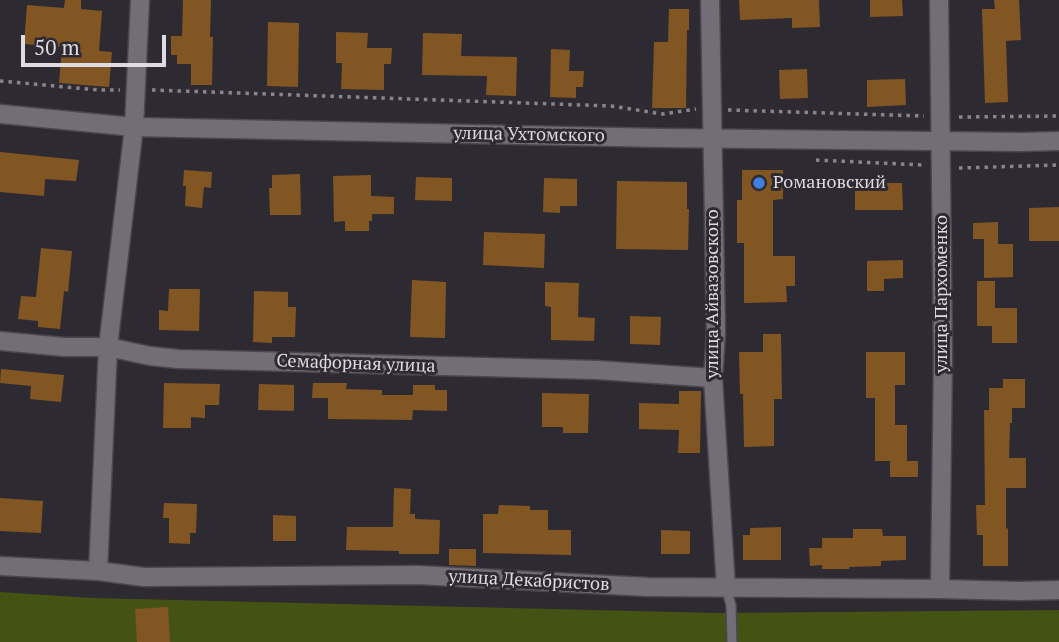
<!DOCTYPE html>
<html>
<head>
<meta charset="utf-8">
<style>
  body { margin:0 }
  #map { position:relative; width:1059px; height:642px; overflow:hidden; background:#2e2a32; font-family:"PT Serif",serif }
  canvas { display:block }
  .scale { position:absolute; left:21px; top:35px; width:145px; height:32px; box-sizing:border-box; border:4px solid #dedbe1; border-top:0; padding-left:9px; font-size:21px; line-height:24px; white-space:nowrap; color:#dedbe1; -webkit-text-stroke:5px #2e2a32; paint-order:stroke }
</style>
</head>
<body>
<div id="map">
<canvas width="1059" height="642"></canvas>
<div class="scale">50 m</div>
</div>
<script>
const context = document.querySelector('canvas').getContext('2d');
context.lineJoin = 'round';
function paint(path, color) { context.fillStyle = color; context.fill(path, 'evenodd'); }
const poly = rows => new Path2D(rows.map(r => 'M' + r).join(''));
function strokePath(path, color, width, dash) { context.strokeStyle = color; context.lineWidth = width; context.lineCap = dash ? 'butt' : 'round'; context.setLineDash(dash || []); context.stroke(path); }
function drawText(font, color, halo, rows, align = 'center') {
  context.font = font + ' "PT Serif",serif'; context.lineWidth = 6; context.setLineDash([]); context.textBaseline = 'middle'; context.strokeStyle = halo; context.fillStyle = color; for (const [text, x, y, turn = 0] of rows) {
    context.save(); context.translate(x, y); context.rotate((+turn || 0) * Math.PI / 180); context.textAlign = isNaN(turn) ? turn : align; if (halo) context.strokeText(text, 0, 0); context.fillText(text, 0, 0); context.restore();
  }
}
paint(poly([
  [0,592,92,598,718,613,1059,610,1059,642,0,642]
]), '#445314');
paint(poly([
  [65,0,81,0,81,9,102,11,99,51,112,52,109,87,59,83,62,47,24,44,27,5,64,8],
  [183,0,211,0,210,37,213,37,212,85,191,85,191,64,177,64,177,55,171,55,171,36,182,36],
  [739,0,819,0,820,27,792,28,792,18,740,20],
  [870,0,902,0,903,16,870,17],
  [994,0,1019,0,1021,40,1006,41,1008,102,985,103,982,9,995,9],
  [669,9,689,9,689,30,687,30,686,108,652,108,654,42,668,42],
  [268,22,299,23,298,87,267,86],
  [336,32,368,33,367,48,392,48,391,64,384,64,384,90,341,89,342,63,336,63],
  [423,33,462,34,461,56,517,57,516,96,486,95,487,76,422,75],
  [551,49,570,50,569,71,584,71,583,87,576,87,576,98,550,97],
  [807,69,808,98,780,99,779,70],
  [905,79,906,105,867,107,867,80],
  [0,152,79,160,76,181,45,179,44,196,0,192],
  [184,170,212,172,211,188,204,187,202,208,185,206,186,186,183,186],
  [742,170,783,170,783,199,773,200,773,256,795,256,795,286,786,286,787,302,744,303,744,243,737,243,737,200,742,200],
  [300,174,301,215,270,215,269,188,272,188,272,175],
  [371,175,371,196,394,197,394,214,372,214,372,221,369,221,369,231,345,231,345,221,334,222,333,176],
  [416,177,452,178,452,201,415,200],
  [544,178,577,179,577,206,560,206,560,213,543,212],
  [617,181,687,182,687,209,689,209,688,250,616,249],
  [855,183,902,183,903,210,855,210],
  [1059,207,1059,241,1029,241,1029,208],
  [998,222,998,244,1013,244,1013,277,984,278,984,239,973,239,973,223],
  [484,232,545,234,544,268,483,265],
  [41,248,72,251,68,292,64,291,60,329,38,327,38,321,18,319,21,296,36,297],
  [903,260,903,278,884,279,884,291,867,291,867,261],
  [412,280,446,282,445,338,410,337],
  [977,281,995,281,995,308,1017,308,1017,343,992,343,992,326,977,326],
  [545,282,579,283,578,317,595,318,594,341,551,340,551,307,545,306],
  [169,289,200,289,199,331,159,330,159,310,168,311],
  [254,291,288,292,288,307,296,307,295,337,272,337,272,343,253,342],
  [630,316,661,317,660,345,630,344],
  [763,334,781,334,782,399,774,399,774,446,744,447,743,394,740,394,739,352,763,352],
  [866,352,905,352,905,385,895,385,895,425,907,425,907,461,918,461,918,477,890,477,890,461,875,461,875,398,866,398],
  [1,369,64,375,61,402,30,399,31,386,0,383],
  [1003,379,1025,379,1025,408,1012,408,1012,423,1010,423,1009,458,1026,458,1026,488,1006,488,1006,529,1008,528,1008,566,983,566,983,535,977,535,976,505,985,505,984,410,989,410,989,388,1003,388],
  [164,383,220,384,219,405,205,405,205,418,191,417,191,428,163,428],
  [313,383,347,383,346,389,382,390,382,395,413,395,413,385,435,385,435,390,447,390,447,411,413,410,412,420,328,419,328,398,312,398],
  [259,384,294,385,294,411,258,410],
  [679,391,701,391,700,453,678,453,679,430,639,429,639,403,679,404],
  [542,393,589,394,588,433,563,433,563,427,542,427],
  [394,488,411,489,410,514,415,514,415,519,440,520,439,554,399,554,399,551,346,550,347,527,393,527],
  [0,498,43,501,41,533,0,531],
  [164,503,197,504,196,533,190,533,190,544,169,543,169,518,163,518],
  [499,505,530,506,530,510,548,510,548,530,571,530,571,555,483,553,483,514,498,514],
  [273,515,296,516,296,541,273,541],
  [781,527,781,560,743,560,743,535,750,535,750,528],
  [853,529,882,529,883,536,906,536,906,560,881,561,881,566,849,567,849,569,822,569,822,565,810,566,809,548,822,548,822,538,853,538],
  [661,530,690,531,690,554,661,554],
  [449,549,476,549,476,566,449,565],
  [168,607,170,642,137,642,135,609]
]), '#825623');
const lane = poly([
  [726,588,731,605,732,642]
]);
const street = poly([
  [710,0,716,333,713,378,726,588],
  [939,0,943,359,940,589],
  [0,341,64,347,108,347,150,356,178,359,597,370,713,378],
  [0,566,98,571,144,577,418,575,648,587,940,589,1019,591,1059,590],
  [98,571,108,347,134,127,140,0]
]);
const secondary = poly([
  [0,114,134,127,664,138,1021,142,1059,141]
]);
strokePath(lane, '#4a464e', 12);
strokePath(street, '#4a464e', 21);
strokePath(secondary, '#4a464e', 21);
strokePath(poly([
  [0,81,99,90,120,90],
  [152,90,611,106,663,114,696,109],
  [728,110,924,116],
  [959,117,1059,116],
  [816,160,923,165],
  [959,168,1059,165]
]), '#89858c', 3.5, [3.5, 5]);
strokePath(lane, '#726d76', 9);
strokePath(street, '#726d76', 18);
strokePath(secondary, '#726d76', 18);
for (const [x, y, r, color] of [
  [759,183,7,"#3f7fe0"]
]) { const dot = new Path2D(); dot.arc(x, y, r, 0, 2 * Math.PI); context.fillStyle = color; context.fill(dot); strokePath(dot, '#2e2a32', 2.5); }
drawText('18px', '#dedbe1', '#2e2a32', [
  ["улица Ухтомского",529,135,1],
  ["улица Айвазовского",713,294,-90],
  ["улица Пархоменко",942,294,-90],
  ["Семафорная улица",356,364,2],
  ["улица Декабристов",529,581,3]
]);
drawText('18px', '#dedbe1', '#2e2a32', [
  ["Романовский",773,183]
], 'left');
</script>
</body>
</html>
